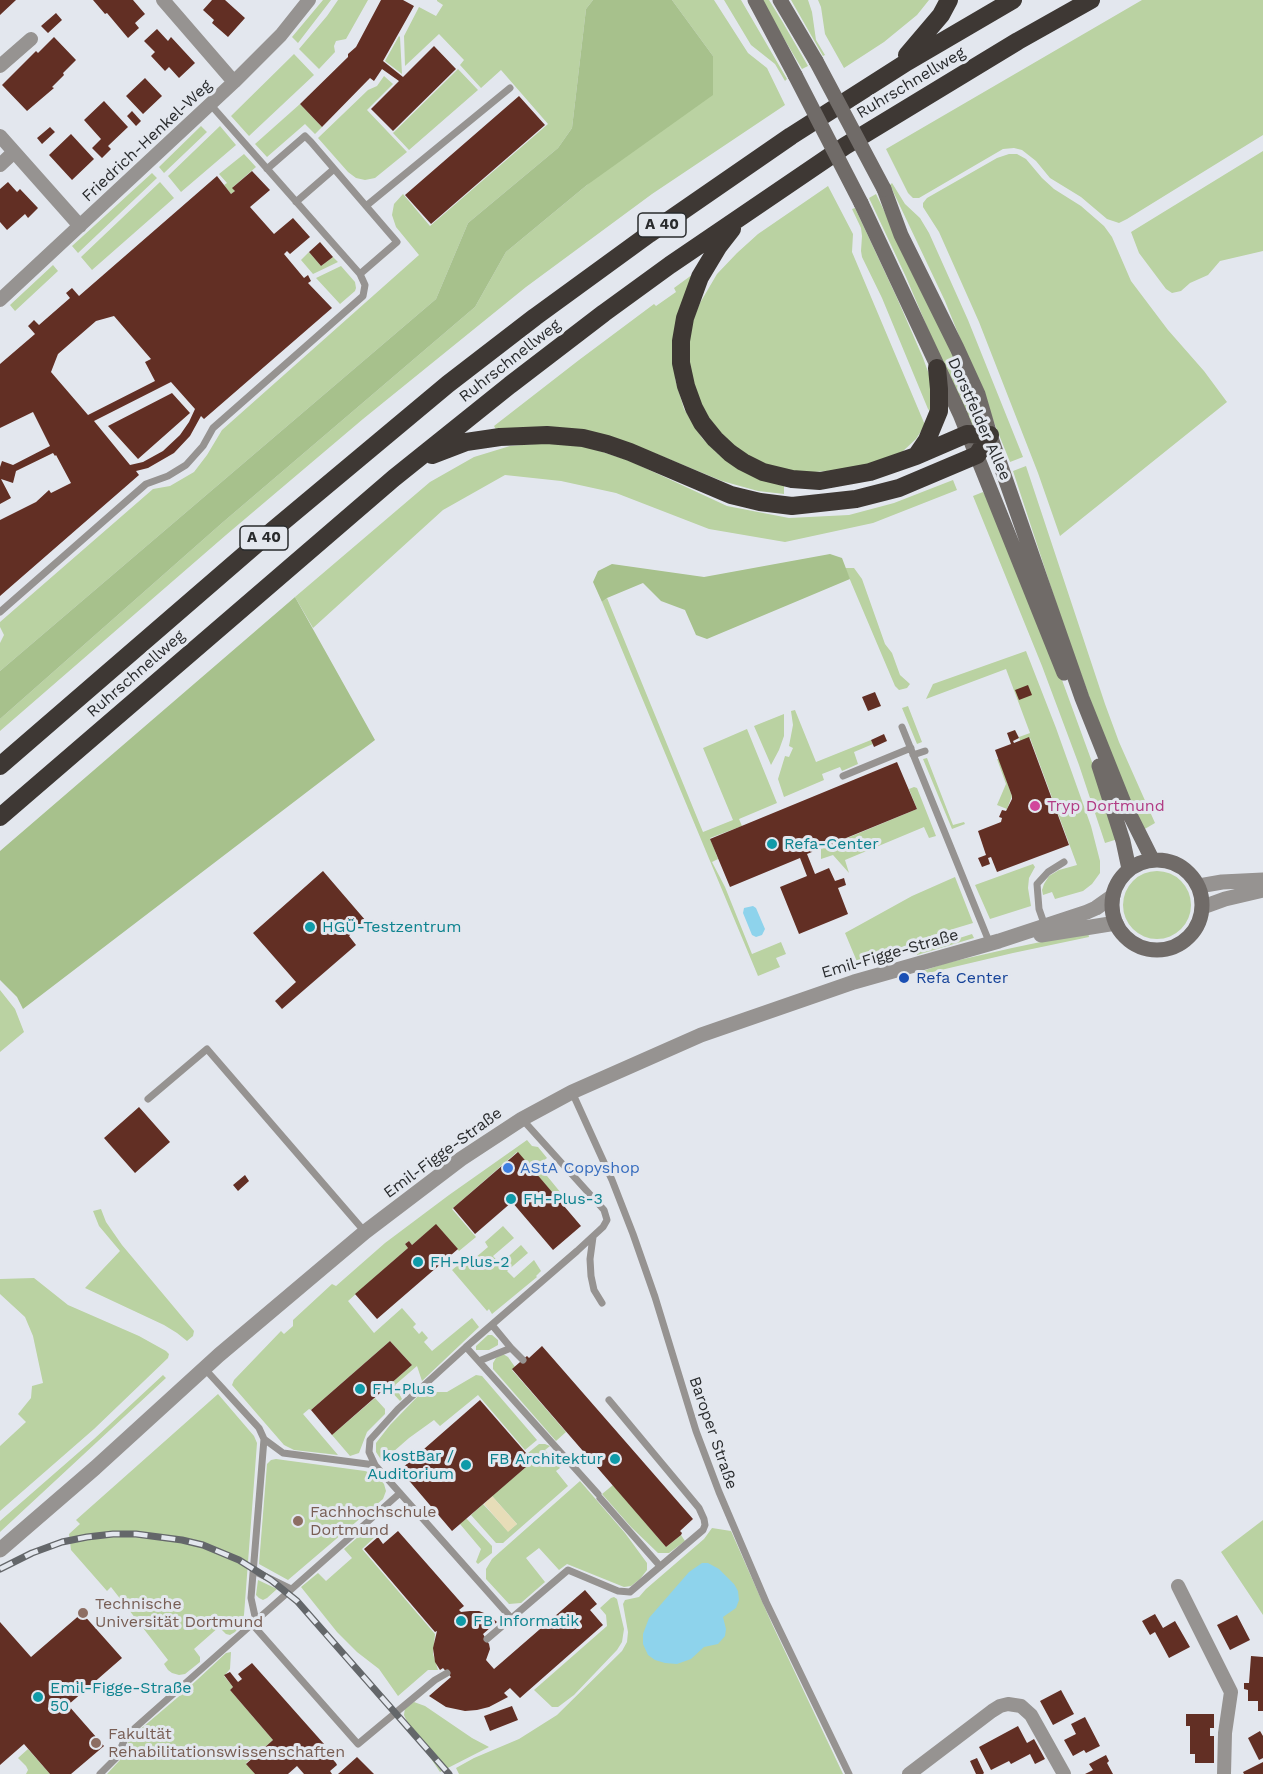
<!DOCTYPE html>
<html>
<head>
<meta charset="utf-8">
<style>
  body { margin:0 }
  canvas { display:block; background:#e3e7ee }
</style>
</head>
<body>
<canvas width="1263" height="1774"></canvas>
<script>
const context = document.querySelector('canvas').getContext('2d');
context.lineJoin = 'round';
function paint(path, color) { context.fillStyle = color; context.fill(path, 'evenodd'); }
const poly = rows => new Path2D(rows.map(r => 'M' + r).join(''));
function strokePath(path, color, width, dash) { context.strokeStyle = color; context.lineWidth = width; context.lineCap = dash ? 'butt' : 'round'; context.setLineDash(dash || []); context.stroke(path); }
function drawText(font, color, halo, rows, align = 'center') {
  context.font = font + ' "Work Sans",sans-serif'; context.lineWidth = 6; context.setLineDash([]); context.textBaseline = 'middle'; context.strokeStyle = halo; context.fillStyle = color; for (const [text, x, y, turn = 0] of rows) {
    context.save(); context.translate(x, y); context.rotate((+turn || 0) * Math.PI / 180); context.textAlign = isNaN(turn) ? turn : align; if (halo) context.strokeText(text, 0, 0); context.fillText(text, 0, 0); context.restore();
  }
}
paint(poly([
  [323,0,331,0,298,43,292,37],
  [338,0,368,0,346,39,336,41,334,46,335,52,319,69,299,49,327,16],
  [437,0,593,0,586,9,572,128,558,148,468,223,436,299,0,671,0,643,4,635,0,627,0,622,153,489,170,486,194,472,207,455,222,430,419,255,396,227,392,215,394,204,403,194,430,226,548,124,501,70,481,88,460,65,464,60,439,34,405,66,404,36,419,7,436,16,443,5,437,1],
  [672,0,714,0,748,53,767,68,785,105,652,194,526,287,363,419,226,535,0,731,0,719,222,523,475,307,506,252,587,185,713,56],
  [724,0,741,0,787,79,785,81,775,64,751,45],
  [761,0,769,0,782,21,808,66,802,69],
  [791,0,808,0,812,12,816,40,825,55,823,56],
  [818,0,929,0,917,15,884,42,844,68,825,34,821,7],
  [1142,0,1263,0,1263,135,1127,219,1119,223,1107,219,1081,197,1050,178,1036,161,1022,150,1014,148,1003,149,919,198,913,198,908,193,886,149],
  [399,36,400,37,402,74,385,61],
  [294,54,314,75,249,136,231,116],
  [458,69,478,90,409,150,393,133],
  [384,76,393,84,367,110,407,152,375,178,365,180,356,178,348,172,318,138,368,90,377,86],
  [300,104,322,127,315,134,305,124,267,157,255,144],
  [201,126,207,132,164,173,159,167],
  [220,126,236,145,181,192,168,176],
  [1263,151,1263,251,1220,261,1208,275,1190,283,1181,291,1172,293,1166,289,1139,253,1131,232],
  [244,154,256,167,233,187,235,191,231,194,224,185,227,183,219,174],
  [1009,154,1017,154,1026,159,1042,178,1054,189,1081,206,1104,226,1112,237,1131,281,1168,330,1204,371,1227,402,1060,536,1038,473,979,322,939,232,923,207,923,203,927,198,997,158],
  [152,173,157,178,78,253,72,246],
  [160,182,174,198,92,270,81,257],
  [892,183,905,204,920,218,929,233,968,320,1023,457,1010,462,945,301,890,185],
  [828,186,853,234,852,252,925,425,916,439,902,452,854,469,800,473,774,468,750,457,730,444,715,429,693,388,689,360,690,328,700,303,717,274,737,253,758,234],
  [876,194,960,368,974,404,977,423,969,426,906,277,869,198],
  [855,208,897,298,923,358,930,377,931,412,928,409,882,298,862,257,861,251,862,236,861,228,852,209],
  [309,252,321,266,333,257,338,262,313,274,301,260],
  [53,265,58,271,15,311,10,305],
  [341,266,355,282,356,288,355,291,340,304,316,278],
  [700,269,675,379,684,409,702,438,718,454,740,470,784,486,784,494,758,491,722,481,642,448,498,433,494,426,579,360,654,304,656,306,676,292,674,288],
  [547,443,587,447,630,461,727,506,789,518,849,515,894,503,953,480,957,490,873,523,785,542,709,529,616,493,561,481,505,475,443,510,313,628,295,597,430,482,474,457,510,446],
  [1026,466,1105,704,1119,742,1155,823,1143,830,1112,759,1065,630,1013,471],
  [983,492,993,509,1062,680,1092,762,1118,839,1105,843,1079,765,1042,666,973,496],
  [845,568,854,568,862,579,885,644,892,653,900,675,910,684,907,688,899,690,895,686],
  [607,598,703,832,733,820,703,748,747,729,777,803,739,819,742,826,710,838,718,859,712,862,725,887,752,954,781,942,786,954,776,958,780,967,758,976,602,602],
  [1026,651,1056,728,1091,826,1100,861,1100,873,1092,884,1083,891,1055,899,1052,892,1043,895,1042,890,1044,884,1049,876,1059,870,1077,865,1030,738,1020,741,1019,737,1030,733,1006,669,926,699,933,684],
  [908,706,922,742,917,744,902,708],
  [795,710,816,762,871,740,873,744,854,752,858,764,842,771,840,767,822,774,824,780,784,797,778,779,785,756,789,757,793,748,789,746,793,725,791,711],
  [784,714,784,736,779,750,771,765,754,726],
  [927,758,953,825,964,822,965,824,952,829,923,759],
  [997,759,999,759,1012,796,1007,809,997,805,1006,784],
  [914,787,917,788,936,836,929,838,924,827,845,860,849,873,833,855,821,859,821,849,917,809,909,789],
  [1033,864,1035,867,1029,878,1028,888,1031,906,990,919,975,885],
  '1123 905a34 34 0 1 1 68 0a34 34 0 1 1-68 0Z',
  [955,877,973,923,933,935,858,964,845,933,912,896],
  [1088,932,1089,937,1013,953,924,974,923,971,946,963,1012,948],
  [972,934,974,938,917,955,916,952],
  [0,990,15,1009,24,1032,0,1052],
  [527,1140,532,1146,538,1147,547,1158,538,1165,561,1193,556,1197,517,1152,452,1209,476,1237,459,1251,436,1225,412,1245,409,1241,405,1244,408,1248,348,1301,374,1333,402,1308,416,1324,413,1327,419,1334,422,1331,428,1338,424,1342,432,1351,472,1318,479,1327,422,1381,417,1366,395,1385,402,1399,400,1401,387,1387,412,1365,390,1341,311,1410,309,1409,303,1414,338,1455,294,1450,284,1445,232,1385,234,1380,281,1331,284,1334,293,1326,293,1320,332,1284,336,1286,385,1243,449,1195],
  [101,1209,106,1222,122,1245,194,1331,193,1336,187,1341,177,1333,164,1325,85,1288,120,1251,99,1226,93,1211],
  [503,1226,514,1238,493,1256,500,1264,521,1245,528,1253,507,1271,514,1278,534,1260,541,1271,536,1276,537,1277,492,1314,489,1309,487,1311,452,1270,464,1260,468,1264,488,1247,485,1242],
  [34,1278,68,1305,139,1336,166,1351,169,1354,168,1358,94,1429,0,1511,0,1446,26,1422,18,1414,31,1398,32,1386,43,1383,33,1336,25,1317,0,1294,0,1279],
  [488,1335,492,1335,498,1340,498,1345,489,1350,476,1350,476,1346],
  [503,1354,508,1357,515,1367,512,1370,566,1432,556,1441,493,1369,493,1363,496,1358],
  [163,1375,166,1378,0,1532,0,1521,94,1439],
  [476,1375,482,1376,537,1440,525,1450,478,1395,440,1426,434,1420,409,1438,393,1452,393,1456,387,1461,382,1461,376,1452,376,1443,390,1425,422,1392,447,1392],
  [218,1394,254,1436,257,1443,244,1615,240,1626,235,1632,230,1635,226,1634,219,1627,194,1649,200,1657,200,1662,185,1674,179,1675,172,1673,168,1670,164,1664,168,1660,111,1587,107,1591,71,1550,69,1534,80,1524,76,1520],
  [375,1398,385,1409,385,1414,367,1432,359,1453,350,1456,332,1435],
  [539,1444,545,1444,550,1446,545,1450,560,1468,556,1471,568,1486,503,1543,496,1543,471,1515,483,1504,508,1531,517,1524,492,1496,533,1461,533,1459,528,1453],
  [276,1459,365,1471,376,1475,384,1484,386,1491,383,1499,288,1580,259,1564,267,1464,271,1460],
  [580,1481,625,1533,647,1563,647,1570,640,1579,631,1586,624,1587,567,1564,559,1570,539,1548,526,1558,545,1582,521,1603,509,1604,486,1579,486,1569,492,1559],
  [613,1485,666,1547,681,1535,685,1541,669,1553,658,1553,631,1527,602,1494],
  [466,1518,492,1546,492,1553,478,1564,476,1562,481,1549,460,1524],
  [1263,1520,1263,1615,1221,1552],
  [712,1528,731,1531,772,1624,843,1774,459,1774,456,1768,474,1758,519,1739,557,1715,622,1651,627,1642,628,1632,623,1604,625,1600,639,1597,646,1589,704,1539],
  [365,1531,369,1531,376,1536,362,1549,435,1634,433,1654,438,1670,428,1670,398,1696,379,1669,357,1652,337,1632,301,1587,318,1573,326,1581,352,1558,344,1549],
  [258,1580,277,1589,267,1598,263,1600,259,1598,256,1595],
  [614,1597,617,1599,624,1629,622,1642,617,1650,574,1695,558,1707,552,1707,534,1690,607,1626,606,1615,600,1608,611,1598],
  [231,1652,230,1669,224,1676,233,1687,230,1690,273,1740,246,1763,255,1774,107,1774,120,1760,130,1738,184,1692,226,1653],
  [414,1702,425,1706,472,1738,489,1747,440,1772,409,1726,404,1715,405,1708],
  [28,1749,50,1774,26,1774,28,1770,26,1766,18,1758]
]), '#bad2a2');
paint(poly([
  [593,0,672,0,713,56,713,95,587,185,506,252,475,307,222,523,0,719,0,671,436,299,468,223,558,148,572,128,586,9],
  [830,554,842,558,850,579,707,639,696,635,685,610,661,601,643,583,607,598,602,602,593,582,598,571,612,564,704,577],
  [295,597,375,740,23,1009,17,997,0,980,0,851]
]), '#a7c18c');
paint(poly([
  [492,1496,517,1524,508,1532,484,1504]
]), '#e7ddb8');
paint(poly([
  [753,906,756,908,765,929,762,935,756,937,752,935,743,913,744,908],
  [708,1563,719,1569,734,1584,738,1591,739,1600,736,1608,723,1617,726,1629,725,1636,718,1644,704,1647,691,1659,677,1664,665,1663,655,1660,648,1655,643,1644,643,1634,649,1618,689,1572,702,1563]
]), '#8ed3ec');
paint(poly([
  [0,0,16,0,0,15],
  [93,0,133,0,145,14,135,23,139,28,128,38,107,13,105,14],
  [212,0,225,0,245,18,228,37,212,23,214,20,203,10],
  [381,0,403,0,414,6,383,61,403,77,434,46,456,69,393,131,371,109,399,81,382,69,374,81,370,78,322,127,300,104,348,57,348,54,356,47],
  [56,13,62,20,48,33,41,26],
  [157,29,168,41,171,37,195,63,179,78,169,67,165,71,151,56,155,52,144,41],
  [54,37,76,60,63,73,64,75,52,87,54,88,27,111,2,85,36,51,38,53],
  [145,78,162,96,143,114,126,96],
  [519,96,545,125,431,224,405,195],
  [104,101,128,127,108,146,111,149,102,158,92,148,101,139,84,120],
  [132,111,141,121,136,126,127,116],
  [50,127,55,132,42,144,37,138],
  [71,134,94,159,72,180,49,155],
  [252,171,270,190,250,207,274,234,293,218,310,237,290,254,287,251,284,254,304,278,308,275,311,281,308,283,332,308,204,419,201,416,190,436,174,453,148,468,136,471,139,475,0,596,0,520,36,502,49,490,51,493,71,483,56,455,55,456,53,453,16,471,13,483,1,479,11,498,0,504,0,467,2,461,13,465,50,446,33,412,0,428,0,364,35,334,28,326,34,320,39,325,70,298,66,293,72,288,79,296,217,176,231,194,235,191,232,188],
  [114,316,151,359,145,362,155,381,88,415,51,372,58,354,96,321],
  [171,382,195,409,189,422,180,435,163,451,143,462,130,465,94,421],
  [8,182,17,192,20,189,38,208,28,218,25,214,7,230,0,222,0,189],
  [320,242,333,257,321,266,309,252],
  [172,393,190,413,138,459,108,426],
  [1028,685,1032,695,1019,700,1015,690],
  [875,692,881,706,868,711,862,697],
  [1015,730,1019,738,1013,741,1014,743,1029,737,1069,845,997,872,991,857,988,858,990,864,982,867,978,858,986,855,978,831,1001,822,1002,818,999,817,1002,810,1006,811,1012,799,1012,796,995,750,1011,744,1007,733],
  [884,734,887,741,874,747,871,740],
  [897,762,917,809,807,854,815,874,829,868,835,881,844,878,846,885,838,888,848,914,799,934,780,887,807,876,800,858,730,887,710,839],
  [323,871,366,921,349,936,356,945,282,1009,275,1001,296,982,253,933],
  [139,1107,170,1142,135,1173,104,1138],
  [518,1152,581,1226,553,1250,512,1202,475,1234,453,1208],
  [245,1175,249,1181,238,1191,233,1185],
  [436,1224,458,1249,377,1319,355,1294,408,1248,405,1244,409,1241,412,1245],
  [390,1341,412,1365,332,1435,311,1410],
  [542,1346,693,1519,680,1531,682,1533,681,1535,666,1547,512,1369,527,1356,529,1358],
  [480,1400,533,1461,452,1531,400,1470],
  [398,1531,464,1606,459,1610,461,1612,470,1611,479,1611,489,1615,497,1622,483,1634,489,1644,490,1649,486,1660,494,1669,585,1590,597,1604,590,1610,603,1625,520,1698,510,1688,504,1693,508,1697,489,1707,477,1710,465,1711,446,1707,429,1696,451,1677,443,1668,440,1670,435,1662,433,1648,437,1631,435,1632,364,1549,378,1537,383,1544],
  [82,1613,122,1658,68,1705,104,1746,71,1774,50,1774,24,1744,0,1765,0,1622,31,1657],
  [1155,1614,1163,1628,1175,1621,1190,1647,1169,1658,1155,1632,1150,1635,1142,1621],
  [1237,1615,1250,1640,1230,1650,1217,1625],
  [1251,1656,1263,1657,1263,1711,1258,1711,1258,1701,1248,1701,1248,1690,1244,1689,1244,1683,1249,1683],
  [252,1663,324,1744,314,1752,320,1759,328,1754,336,1763,337,1765,330,1771,332,1774,304,1774,297,1766,288,1774,255,1774,246,1764,273,1740,230,1690,233,1687,224,1675,230,1672,238,1682,242,1679,238,1674],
  [1061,1690,1074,1714,1053,1725,1040,1701],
  [512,1706,518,1720,490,1731,484,1716],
  [1186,1714,1214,1714,1214,1728,1210,1728,1210,1736,1214,1736,1214,1763,1195,1763,1195,1754,1190,1754,1190,1726,1186,1726],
  [1085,1717,1100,1746,1086,1753,1084,1750,1073,1756,1064,1740,1076,1734,1071,1724],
  [1018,1726,1027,1743,1034,1739,1045,1759,1035,1764,1030,1754,1011,1764,1009,1761,991,1770,979,1747],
  [1260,1731,1263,1736,1263,1758,1259,1760,1248,1738],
  [1106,1755,1109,1761,1107,1763,1113,1774,1085,1774,1093,1770,1089,1764],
  [357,1757,374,1774,338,1774],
  [977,1758,984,1773,983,1774,976,1774,970,1761],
  [1263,1762,1263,1774,1244,1774,1243,1772]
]), '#622f24');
strokePath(poly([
  [267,169,305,136,311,142,397,242,360,274],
  [296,202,334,169],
  [366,206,510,88],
  [0,612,146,484,168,476,186,465,203,446,213,428,363,296,365,285,360,274,210,104],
  [902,727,990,944],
  [913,755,925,751],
  [843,776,911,748],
  [1045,926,1039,909,1037,884,1048,872,1064,862],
  [572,1092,612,1180,633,1234,655,1297,696,1431,719,1492,766,1602,849,1774],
  [148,1099,207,1049,365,1232],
  [593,1237,590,1259,591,1276,594,1290,602,1303],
  [492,1325,511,1348],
  [466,1347,577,1251,603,1227,607,1220,604,1210,522,1119],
  [479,1361,511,1348,523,1360],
  [204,1368,259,1428,264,1439,283,1453,375,1465],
  [600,1498,660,1566],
  [254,1571,291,1589],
  [512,1619,375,1465,369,1452,370,1440,398,1409,466,1347,598,1494],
  [256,1621,251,1598,264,1439],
  [252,1624,358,1744,435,1680,447,1673],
  [487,1639,568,1570,618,1591,630,1592,703,1530,705,1525,704,1519,699,1508,609,1400],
  [100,1774,116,1758,127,1735,400,1493]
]), '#969391', 7);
strokePath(poly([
  [163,0,234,82],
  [0,66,31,39],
  [0,136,80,226],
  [0,165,14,152],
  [0,300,234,82,281,35,309,0],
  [1178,1586,1231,1692,1225,1733,1224,1774],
  [909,1774,992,1711,1000,1706,1008,1704,1021,1706,1031,1715,1064,1774]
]), '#969391', 14);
strokePath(poly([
  [1199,886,1222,882,1263,880],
  [1203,907,1225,899,1263,890],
  [1041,935,1116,923],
  [0,1550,95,1468,219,1355,321,1269,365,1232,461,1159,522,1119,572,1092,701,1035,854,982,999,941,1087,912,1096,908,1113,896]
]), '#969391', 15);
strokePath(poly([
  [755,0,795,75],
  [780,0,816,61],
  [884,189,901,235,957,348,978,394,990,435,1082,698,1124,803,1152,859],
  [861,203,960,414,1064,673],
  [1099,766,1123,841,1129,869],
  '1112 905a45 45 0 1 1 90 0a45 45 0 1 1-90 0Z'
]), '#706b68', 15);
strokePath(poly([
  [907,55,941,15,949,0],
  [732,229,718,247,700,277,685,318,681,341,681,363,686,386,694,408,702,423,715,439,730,453,743,462,763,472,792,479,820,481,870,472,916,456,967,434,990,435],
  [432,455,466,442,500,437,547,435,583,438,607,444,630,452,731,495,760,502,792,506,856,499,899,488,977,455,990,435],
  [916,456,927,440,939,411,939,389,937,368],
  [0,766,266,536,448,384,535,317,649,234,791,136,907,62,1013,0],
  [0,817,394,478,510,385,604,313,670,265,845,146,1018,41,1091,0]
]), '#3e3834', 18);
const rail = poly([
  [0,1569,32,1553,62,1542,87,1537,113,1534,136,1534,182,1540,203,1545,239,1560,271,1580,297,1601,449,1774]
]);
strokePath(rail, '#64676a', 7);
strokePath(rail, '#e3e7ee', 4.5, [14]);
strokePath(poly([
  [816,61,884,189],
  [795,75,861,203]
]), '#706b68', 15);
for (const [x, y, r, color] of [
  [1035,806,6,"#d1479c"],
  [772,844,6,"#0f9aa8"],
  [310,927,6,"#0f9aa8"],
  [904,978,6,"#1a4fb4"],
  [508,1168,6,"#3f7fe0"],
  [511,1199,6,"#0f9aa8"],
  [418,1262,6,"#0f9aa8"],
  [360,1389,6,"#0f9aa8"],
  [615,1459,6,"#0f9aa8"],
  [466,1465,6,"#0f9aa8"],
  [298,1521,6,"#8d6e63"],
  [83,1613,6,"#8d6e63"],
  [461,1621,6,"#0f9aa8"],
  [38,1697,6,"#0f9aa8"],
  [96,1743,6,"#8d6e63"]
]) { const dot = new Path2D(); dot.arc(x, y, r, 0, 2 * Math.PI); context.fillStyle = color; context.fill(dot); strokePath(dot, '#e3e7ee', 2); }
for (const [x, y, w] of [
  [662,225,48],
  [264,538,48]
]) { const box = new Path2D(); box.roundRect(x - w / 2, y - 12, w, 24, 4.5); context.fillStyle = '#e3e7ee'; context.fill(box); strokePath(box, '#292b2d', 1.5); }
drawText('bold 15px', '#292b2d', null, [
  ["A 40",662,225],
  ["A 40",264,538]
]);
drawText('16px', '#292b2d', '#e3e7ee', [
  ["Ruhrschnellweg",911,83,-31],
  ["Friedrich-Henkel-Weg",147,141,-43],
  ["Ruhrschnellweg",510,361,-38],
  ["Dorstfelder Allee",979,419,66],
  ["Ruhrschnellweg",136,674,-41],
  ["Emil-Figge-Straße",890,954,-16],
  ["Emil-Figge-Straße",443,1153,-36],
  ["Baroper Straße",713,1433,71]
]);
drawText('16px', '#b23c85', '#e3e7ee', [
  ["Tryp Dortmund",1047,806]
], 'left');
drawText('16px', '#0d838f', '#e3e7ee', [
  ["Refa-Center",784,844],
  ["HGÜ-Testzentrum",322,927],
  ["FH-Plus-3",523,1199],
  ["FH-Plus-2",430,1262],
  ["FH-Plus",372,1389],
  ["kostBar /",454,1456,"right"],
  ["Auditorium",454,1474,"right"],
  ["FB Architektur",603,1459,"right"],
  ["FB Informatik",473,1621],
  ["Emil-Figge-Straße",50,1688],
  ["50",50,1706]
], 'left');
drawText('16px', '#164399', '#e3e7ee', [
  ["Refa Center",916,978]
], 'left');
drawText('16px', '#366cbe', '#e3e7ee', [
  ["AStA Copyshop",520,1168]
], 'left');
drawText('16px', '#785e54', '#e3e7ee', [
  ["Fachhochschule",310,1512],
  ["Dortmund",310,1530],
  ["Technische",95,1604],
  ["Universität Dortmund",95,1622],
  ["Fakultät",108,1734],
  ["Rehabilitationswissenschaften",108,1752]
], 'left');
</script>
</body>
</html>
